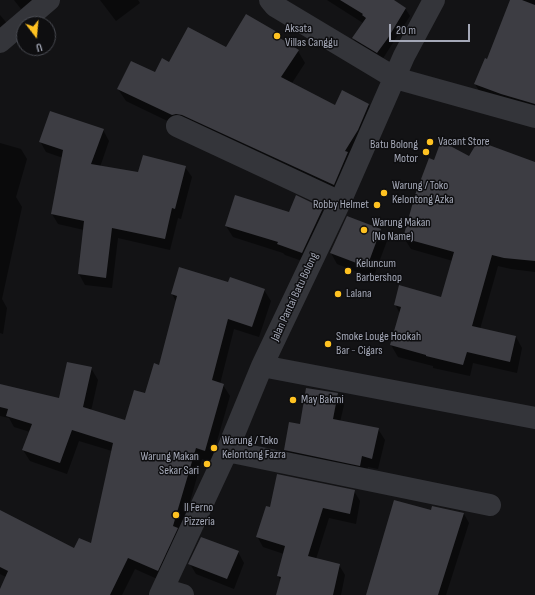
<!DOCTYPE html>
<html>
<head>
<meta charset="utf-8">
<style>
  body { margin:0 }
  #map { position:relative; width:535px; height:595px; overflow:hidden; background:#131315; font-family:"Sofia Sans Condensed",sans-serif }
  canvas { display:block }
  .north { position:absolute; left:16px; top:16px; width:40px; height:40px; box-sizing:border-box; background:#0e0e10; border:1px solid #4a4c53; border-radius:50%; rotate:164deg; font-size:11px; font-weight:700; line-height:16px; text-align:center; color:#a4a8b7 }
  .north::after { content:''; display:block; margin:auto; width:14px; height:18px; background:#ffc221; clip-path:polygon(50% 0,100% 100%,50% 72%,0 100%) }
  .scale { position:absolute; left:389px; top:24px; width:81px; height:18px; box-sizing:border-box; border:2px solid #a4a8b7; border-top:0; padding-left:5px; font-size:12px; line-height:14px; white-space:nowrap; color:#a4a8b7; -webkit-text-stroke:3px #0e0e10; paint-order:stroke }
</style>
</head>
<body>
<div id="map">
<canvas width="535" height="595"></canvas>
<div class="north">U</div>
<div class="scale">20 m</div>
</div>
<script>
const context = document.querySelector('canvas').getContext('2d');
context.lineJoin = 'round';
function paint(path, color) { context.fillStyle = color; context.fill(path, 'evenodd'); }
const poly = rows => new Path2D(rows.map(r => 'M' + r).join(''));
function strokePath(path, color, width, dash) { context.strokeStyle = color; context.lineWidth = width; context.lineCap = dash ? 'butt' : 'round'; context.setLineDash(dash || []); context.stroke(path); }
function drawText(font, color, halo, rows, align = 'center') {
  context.font = font + ' "Sofia Sans Condensed",sans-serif'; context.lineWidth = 3; context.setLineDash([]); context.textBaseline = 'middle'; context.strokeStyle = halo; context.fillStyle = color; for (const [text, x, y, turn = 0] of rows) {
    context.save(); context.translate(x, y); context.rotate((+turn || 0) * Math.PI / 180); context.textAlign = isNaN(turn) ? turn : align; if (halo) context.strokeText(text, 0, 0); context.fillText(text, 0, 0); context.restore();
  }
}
paint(poly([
  [14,0,32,0,21,9],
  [100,0,138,0,140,3,116,21],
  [327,0,391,0,405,8,410,16,382,60,358,46,353,38,363,23],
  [511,0,535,0,535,114,482,96,475,84,488,60],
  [0,15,5,21,12,32,0,42],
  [276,33,280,39,298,51,305,63,292,83,335,107,369,105,376,117,341,197,180,127,126,101,118,89,155,73,170,63,226,48],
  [103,130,109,141,100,167,139,173,185,167,192,177,181,219,178,218,170,250,118,238,112,288,85,285,79,274,84,230,58,224,52,214,63,158,46,152,40,141],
  [0,143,21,149,27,159,16,197,22,207,2,299,7,308,3,334,0,333],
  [469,157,535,163,535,272,511,269,498,266,480,329,516,337,522,348,517,373,473,363,470,376,433,368,433,366,398,357,391,345,400,314,395,304,442,298,453,261,411,249,404,238,434,161],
  [323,209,329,220,308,263,285,255,283,253,233,237,226,226],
  [380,230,387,241,373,278,337,264,331,253],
  [229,284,264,290,271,301,259,337,234,329,220,384,223,385,230,396,211,462,202,459,181,534,164,582,135,569,122,595,0,595,0,591,6,577,0,574,0,511,74,550,92,545,112,451,79,441,67,474,30,461,23,450,30,432,14,427,9,418,0,416,0,385,60,400,91,368,98,380,91,411,126,421,146,394,160,366,177,303,172,294],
  [337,394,344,405,340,422,378,429,385,440,378,469,368,467,366,476,292,461,285,450,301,425],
  [354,491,360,501,356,524,329,518,316,559,339,565,345,575,341,595,277,595,281,581,278,576,284,554,263,547,257,536,271,509],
  [431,511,464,514,469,523,446,595,367,595],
  [238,552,244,563,234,589,196,574,190,564]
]), '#0007');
paint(poly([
  [340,0,394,0,406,8,388,38,377,53,352,38,366,18,362,15,363,14],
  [510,0,522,0,535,5,535,104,501,94,474,84,485,58,487,59],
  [246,14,277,32,275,35,299,50,281,77,335,105,342,90,369,104,358,130,345,151,348,152,334,185,182,115,176,114,172,115,117,89,131,61,155,72,162,58,169,62,188,27,226,47],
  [50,111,104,129,91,164,138,172,143,155,186,166,175,209,172,208,165,239,112,228,106,278,78,274,84,221,51,214,63,150,39,142],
  [441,141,469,156,478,141,535,162,535,261,504,258,492,255,472,326,516,336,510,362,467,352,463,365,426,356,426,355,390,345,401,307,394,305,399,285,441,297,454,252,403,238,415,195,429,158,434,160],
  [235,195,289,212,296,195,323,208,302,253,277,244,278,242,225,226],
  [347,216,381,229,367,267,330,253],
  [179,267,228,282,230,277,265,289,252,327,228,319,212,380,224,384,205,451,196,448,173,526,178,528,158,571,128,558,110,595,0,595,0,589,8,571,0,567,0,510,74,548,79,538,91,543,113,443,72,430,60,463,22,450,32,424,6,416,8,409,0,407,0,384,59,398,67,362,92,367,83,407,125,420,134,390,145,393,154,363,159,365,177,296,171,294],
  [306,388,338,393,333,419,379,428,372,459,362,456,360,466,284,450,289,422,300,424],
  [277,474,355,490,350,514,323,508,308,556,340,564,333,595,276,595,281,577,277,576,285,546,256,537,266,506,270,507],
  [394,500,431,510,432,506,464,513,438,595,366,595],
  [201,537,239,551,227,579,188,564]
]), '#3d3d43');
strokePath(poly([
  [270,0,275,6,395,78,535,117],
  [0,42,49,0],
  [177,126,340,202],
  [262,366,535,418],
  [227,451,490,505],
  [163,589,183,595],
  [160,595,227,451,262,366,340,202,404,56,434,0]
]), '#34353a', 22);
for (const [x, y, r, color] of [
  [277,36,4,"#ffc221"],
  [430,142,4,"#ffc221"],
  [426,152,4,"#ffc221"],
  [384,193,4,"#ffc221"],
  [377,205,4,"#ffc221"],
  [364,230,4,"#ffc221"],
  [348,271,4,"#ffc221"],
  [338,294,4,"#ffc221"],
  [328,344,4,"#ffc221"],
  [293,400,4,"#ffc221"],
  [214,448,4,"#ffc221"],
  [207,464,4,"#ffc221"],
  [176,515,4,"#ffc221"]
]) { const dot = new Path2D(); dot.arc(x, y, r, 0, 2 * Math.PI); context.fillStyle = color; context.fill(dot); strokePath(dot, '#0e0e10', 1.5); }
drawText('12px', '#a4a8b7', '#0e0e10', [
  ["Aksata",285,29],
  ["Villas Canggu",285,43],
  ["Vacant Store",438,142],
  ["Batu Bolong",418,145,"right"],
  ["Motor",418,159,"right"],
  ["Warung / Toko",392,186],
  ["Kelontong Azka",392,200],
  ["Robby Helmet",369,205,"right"],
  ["Warung Makan",372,223],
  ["(No Name)",372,237],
  ["Keluncum",356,264],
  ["Barbershop",356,278],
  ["Lalana",346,294],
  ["Smoke Louge Hookah",336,337],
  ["Bar - Cigars",336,351],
  ["May Bakmi",301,400],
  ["Warung / Toko",222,441],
  ["Kelontong Fazra",222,455],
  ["Warung Makan",199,457,"right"],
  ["Sekar Sari",199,471,"right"],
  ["Il Ferno",184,508],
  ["Pizzeria",184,522]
], 'left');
drawText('12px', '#a4a8b7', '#0e0e10', [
  ["Jalan Pantai Batu Bolong",295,297,-65]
]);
</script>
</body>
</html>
